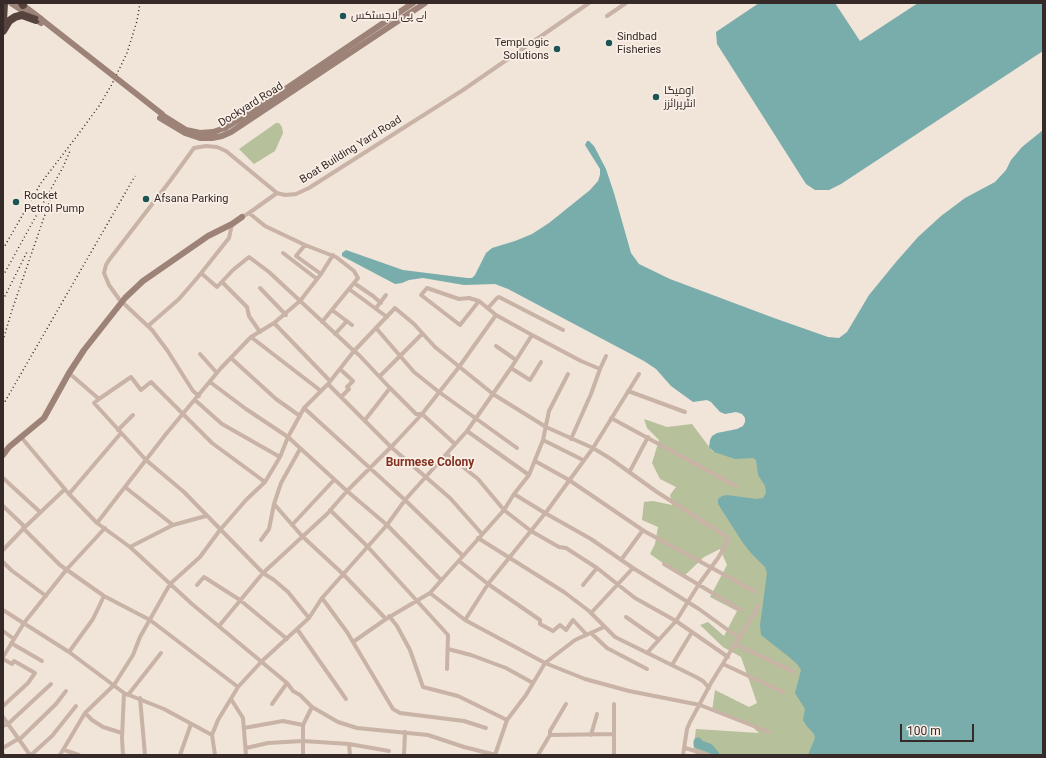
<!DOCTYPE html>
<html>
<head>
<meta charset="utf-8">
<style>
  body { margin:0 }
  #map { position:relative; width:1046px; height:758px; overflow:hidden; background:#f1e4d9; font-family:Roboto,sans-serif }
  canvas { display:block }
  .frame { position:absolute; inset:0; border:4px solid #352a27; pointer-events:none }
  .scale { position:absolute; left:900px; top:724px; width:74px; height:18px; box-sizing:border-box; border:2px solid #352a27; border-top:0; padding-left:5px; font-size:12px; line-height:14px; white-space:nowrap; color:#352a27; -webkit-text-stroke:3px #f9efe6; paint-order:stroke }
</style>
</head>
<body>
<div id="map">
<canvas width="1046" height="758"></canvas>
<div class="frame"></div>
<div class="scale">100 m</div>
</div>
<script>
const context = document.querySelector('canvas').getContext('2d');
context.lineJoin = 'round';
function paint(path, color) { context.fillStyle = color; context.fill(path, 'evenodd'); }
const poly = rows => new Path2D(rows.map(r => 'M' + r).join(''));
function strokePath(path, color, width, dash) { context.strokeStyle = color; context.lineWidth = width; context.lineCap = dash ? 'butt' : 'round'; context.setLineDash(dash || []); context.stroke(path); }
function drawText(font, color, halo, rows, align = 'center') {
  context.font = font + ' Roboto,Cairo,sans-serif'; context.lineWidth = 3.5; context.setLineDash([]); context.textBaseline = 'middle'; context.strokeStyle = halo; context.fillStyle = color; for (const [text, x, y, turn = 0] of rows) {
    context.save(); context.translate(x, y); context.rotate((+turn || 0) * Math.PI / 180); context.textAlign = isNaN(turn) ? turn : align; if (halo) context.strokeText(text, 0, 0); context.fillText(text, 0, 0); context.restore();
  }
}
paint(poly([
  [276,123,279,123,282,127,283,133,275,151,254,164,239,149],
  [644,419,667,427,692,424,713,452,727,440,758,456,1043,755,698,755,693,752,696,729,759,733,746,721,712,711,715,690,749,707,757,703,741,657,723,647,700,625,708,622,724,636,737,611,710,597,727,565,720,549,704,557,683,577,650,554,655,544,658,527,642,520,644,502,653,501,672,505,670,495,676,487,660,479,652,463,659,440,647,428]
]), '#b6c09a');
paint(poly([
  [759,3,835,3,860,41,918,3,1043,3,1043,51,841,184,829,190,815,190,806,184,717,44,716,32],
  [1043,130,1043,755,808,755,815,738,814,734,806,725,803,720,805,709,795,693,801,670,797,664,789,657,761,635,760,625,767,573,765,567,751,553,743,543,718,504,718,499,722,496,727,495,757,499,763,498,766,493,765,486,758,475,756,460,753,458,735,459,714,452,709,447,710,440,712,436,717,433,737,429,743,426,745,422,745,418,742,414,736,412,725,414,720,412,711,402,707,400,693,402,671,386,656,369,644,361,508,289,495,284,464,285,423,278,409,280,402,283,395,284,342,256,342,253,346,250,403,270,467,278,472,278,475,275,486,253,492,248,515,241,532,234,549,223,590,190,598,181,600,175,600,169,585,145,587,141,589,141,594,146,606,169,614,193,631,253,639,264,670,279,774,318,828,337,839,338,847,332,869,295,896,262,918,237,941,216,965,198,995,182,1006,170,1011,160,1022,147]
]), '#79adac');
strokePath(poly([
  [698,742,698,744,709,748,715,755]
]), '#79adac', 9);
strokePath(poly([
  [607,16,626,3],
  [249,213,277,193],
  [242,217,249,213,265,226,305,245,336,257,354,271,358,278,322,322],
  [305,245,296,256,321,274],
  [283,253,317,279],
  [201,273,217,287,233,270,249,257,269,272,354,351,359,355,390,388,416,414,422,414,455,444],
  [222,282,247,307,249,316,260,332],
  [354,283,373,296,381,303],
  [260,288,286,315],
  [349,289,387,317],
  [479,301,460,325,421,295,427,288,459,299,469,298,479,301,496,315,532,335,581,361,600,369],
  [376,308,386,295],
  [488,308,497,298,499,297,563,330],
  [332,310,352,325],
  [274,323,330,381],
  [148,326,179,299,198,277,229,238,232,224],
  [376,328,414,372,439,392,517,448],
  [335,334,347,321],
  [251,337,321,391],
  [496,346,516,360],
  [200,354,217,373],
  [231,358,276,399,300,416],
  [511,368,530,380,541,362],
  [340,369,353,381,347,387,349,389,341,397],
  [69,373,99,399,94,403,146,460,184,492,263,573,274,580,288,592,309,618],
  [380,376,422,334],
  [210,382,246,409,288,437,347,491,387,525,441,580],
  [328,384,391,447,450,498,482,534],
  [628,391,685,412],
  [199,396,193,391,167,350,152,330,119,299,109,285,104,273,106,265,109,260,170,181,194,148,206,146,217,147,226,151,277,193,285,195,296,194,309,188,463,90,589,3],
  [99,399,131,377,141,390,151,382,212,443,265,482],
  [195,400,222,424,280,457],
  [304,408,405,500,463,556],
  [611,418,736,486],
  [365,420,390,388],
  [118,430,133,415],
  [467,431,529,475],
  [21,437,69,494,97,523,130,547,192,604,287,683,293,691,300,695,312,707,338,722,357,728,428,735,464,747,496,755],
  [571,439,591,394,600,369,606,356],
  [543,440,583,460],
  [447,454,478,479,504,510,531,531,559,547,566,548,597,568,635,598,676,621,728,657],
  [535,461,569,480,644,531,756,592],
  [630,471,648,437],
  [3,478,40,512],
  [125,487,173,525],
  [69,494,121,433],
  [514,494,545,513,591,539,633,568,699,609,739,638],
  [274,504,302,536,343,574,386,619],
  [3,506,25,527],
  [330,510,367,546,448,635,447,669],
  [97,523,166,434,221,368,251,337,274,323,300,301,321,274,333,255],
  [292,525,334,480],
  [23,528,60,565,104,596,150,620,238,687],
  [478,538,564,592,589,611,615,637,696,677,703,681,709,688],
  [261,540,269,529,274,504,281,483,300,449],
  [130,547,173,525,206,516],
  [3,550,25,527,65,489],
  [621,560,643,530],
  [459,561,488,584,540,620,540,624,553,631,560,625,566,630,573,620,586,634],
  [3,562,11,570,46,596],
  [664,564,741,610],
  [197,585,204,577,240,600,287,639],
  [583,585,597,568],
  [430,593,465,620,545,663,585,679,629,691,700,705,769,732],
  [322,598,347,632,393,709,400,713,464,721,486,728],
  [3,610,69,652,124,693,164,709,212,735],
  [591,613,633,568],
  [389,616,397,626,410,650,423,687,458,696,507,720],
  [626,617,659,640],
  [465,620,488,584,547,511,593,448,639,374],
  [219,626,263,573,327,514,347,491,395,443,422,414,459,367,496,315],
  [297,629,346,699],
  [3,631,14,639],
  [591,633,607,648,647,669],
  [353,642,386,619,430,593,504,510,514,494,529,475,543,440,549,411,568,374],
  [11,643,42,661],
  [735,644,794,672],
  [448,649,471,655,506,668,533,683],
  [69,652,93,619,104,596],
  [3,657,24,623,67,569,105,528],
  [3,659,12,664,14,661,35,673,28,683,3,706],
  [723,664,783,692],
  [672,665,692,632],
  [128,695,161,653],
  [140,698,145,755],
  [231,699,243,718,246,755],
  [272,704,287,683],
  [614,704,614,755],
  [85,713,92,720,103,727,122,733],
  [3,717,30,755],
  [3,726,8,724,51,684],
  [244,728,283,721,303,725,312,707],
  [550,735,550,731,566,704],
  [591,735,597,714],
  [19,740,56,704,66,691],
  [349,744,350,755],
  [3,748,18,739],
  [246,748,268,743,303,741,349,744,389,751],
  [685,748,709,755],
  [64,750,79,755],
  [3,754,3,755],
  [31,755,52,736,76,706],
  [60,755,85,713,114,685,133,655,140,637,170,584,200,557,220,530,246,500,265,482,280,457,288,437,304,408,328,384,354,351,395,308,414,324,435,347,493,394,546,427,593,448,611,459,657,492,727,537,728,541,718,558,699,584,676,621,647,653],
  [123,755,122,738,124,693],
  [180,755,191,724],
  [215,755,212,735,218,720,238,687,262,661,309,618,322,598,387,525,405,500,467,431,511,368,532,335],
  [303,755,303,725],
  [404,755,405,732],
  [495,755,507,720,526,695,545,663,575,640,604,627],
  [538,755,550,735,614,734],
  [683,755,687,729,690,722,711,683,759,605]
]), '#c9b3a6', 4);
strokePath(poly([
  [11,3,41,23],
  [20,3,41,19],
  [162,115,186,130,200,133,213,132,225,128,253,111,413,3],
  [160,118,185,133,200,138,212,138,222,136,231,132,425,3],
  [3,455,9,447,44,418,69,373,84,350,125,298,143,281,208,236,232,224,242,217]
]), '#9c8277', 6);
strokePath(poly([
  [22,3,23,5],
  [3,21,4,3],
  [3,31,9,21,15,17,22,15,36,20]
]), '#56433e', 8);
strokePath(poly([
  [3,249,41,183,77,136,99,106,111,86,127,53,137,21,140,3],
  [3,276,63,167,70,151],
  [3,300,28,250],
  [3,341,11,313,50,200],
  [3,405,135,176]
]), '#352a27', 1.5, [1, 3]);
strokePath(poly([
  [41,19,162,114]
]), '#9c8277', 6);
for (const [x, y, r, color] of [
  [343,16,4,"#1d5555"],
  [609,43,4,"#1d5555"],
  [557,49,4,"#1d5555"],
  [656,97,4,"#1d5555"],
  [146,199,4,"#1d5555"],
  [16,202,4,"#1d5555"]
]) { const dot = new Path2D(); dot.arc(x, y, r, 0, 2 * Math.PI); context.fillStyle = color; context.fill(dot); strokePath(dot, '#f9efe6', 1.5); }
drawText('11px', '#352a27', '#f9efe6', [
  ["اے پی لاجسٹکس",351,16],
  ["Sindbad",617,37],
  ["Fisheries",617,50],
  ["TempLogic",549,43,"right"],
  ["Solutions",549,56,"right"],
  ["اومیگا",664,91],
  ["انٹرپرائزز",664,104],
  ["Rocket",24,196],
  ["Petrol Pump",24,209],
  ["Afsana Parking",154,199]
], 'left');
drawText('11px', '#352a27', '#f9efe6', [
  ["Dockyard Road",251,105,-32],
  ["Boat Building Yard Road",351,150,-32]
]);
drawText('bold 12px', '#823121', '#f9efe6', [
  ["Burmese Colony",430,463]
]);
</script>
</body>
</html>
